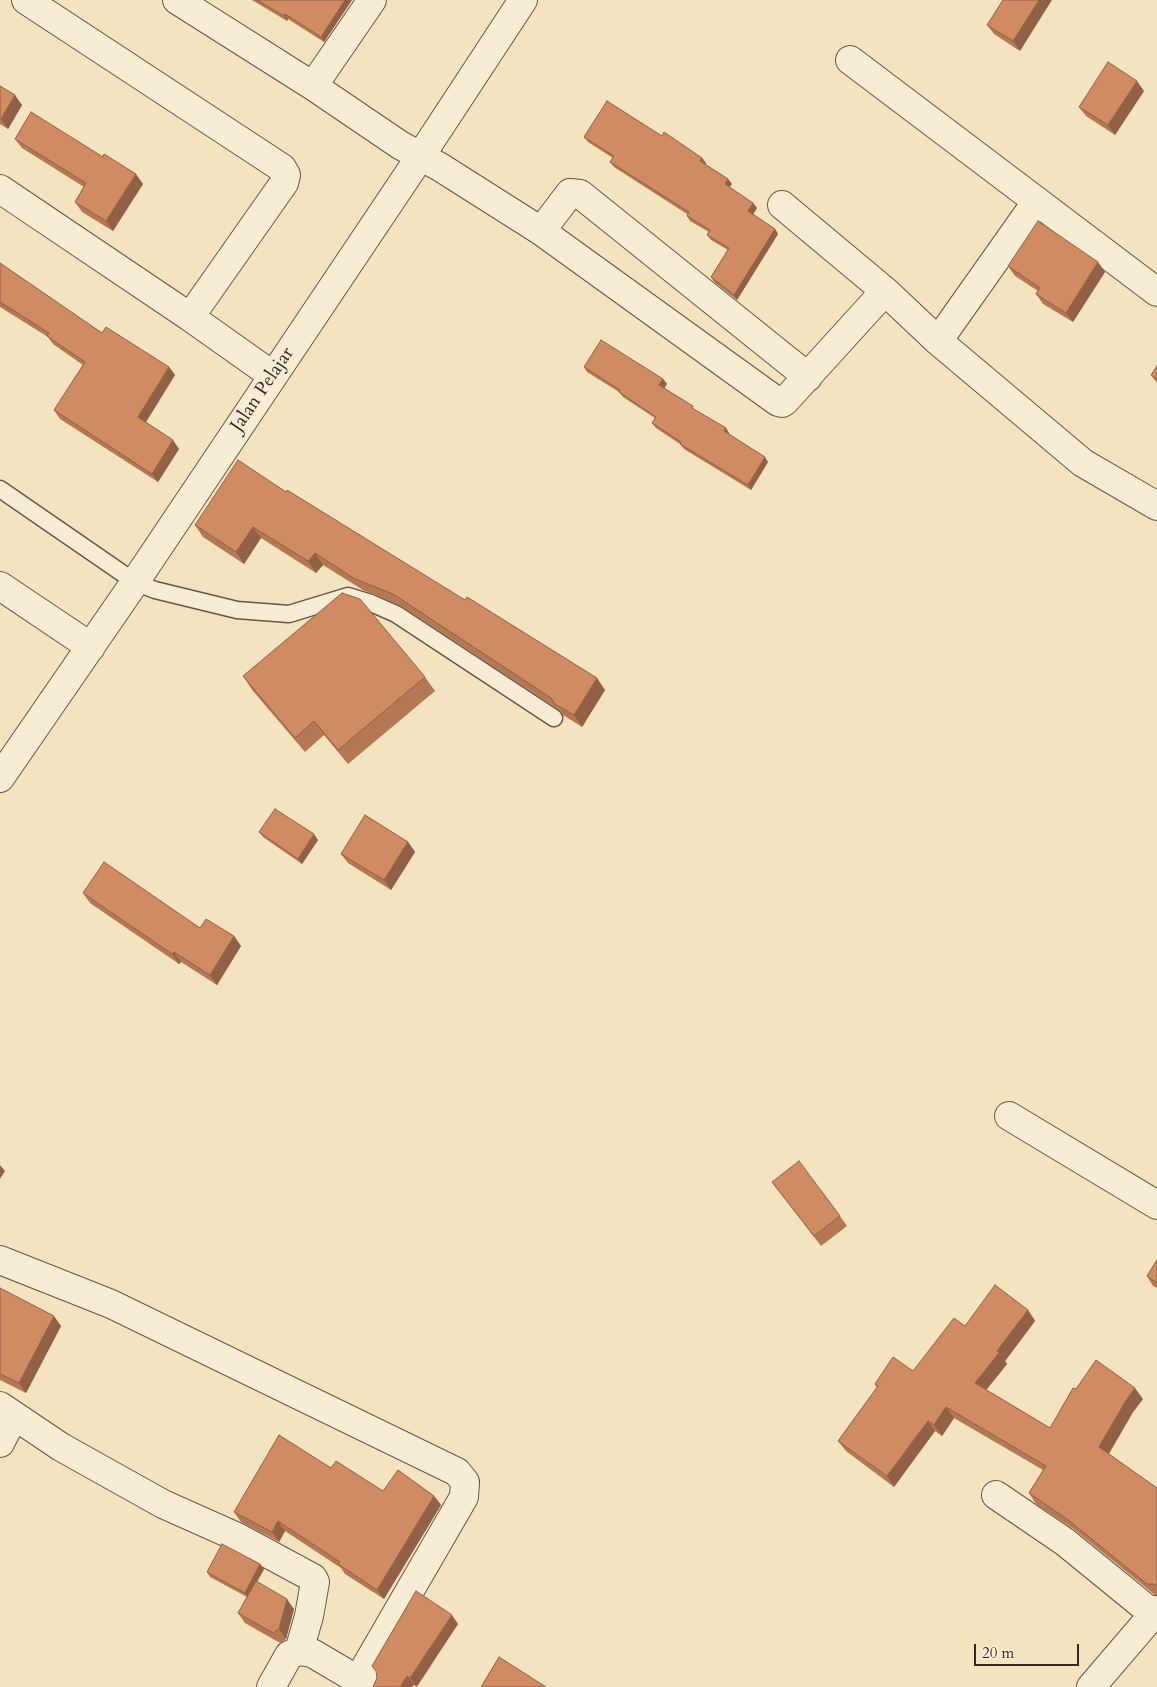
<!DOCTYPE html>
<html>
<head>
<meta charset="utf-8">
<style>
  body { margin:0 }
  #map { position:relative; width:1157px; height:1687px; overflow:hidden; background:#f3e3bf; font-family:Cardo,serif }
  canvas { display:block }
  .scale { position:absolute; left:974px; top:1644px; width:105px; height:22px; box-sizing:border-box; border:2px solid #39261f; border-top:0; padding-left:6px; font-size:15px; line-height:18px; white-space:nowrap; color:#39261f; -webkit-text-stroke:4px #f7edd5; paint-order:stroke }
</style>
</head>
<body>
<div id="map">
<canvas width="1157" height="1687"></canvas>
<div class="scale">20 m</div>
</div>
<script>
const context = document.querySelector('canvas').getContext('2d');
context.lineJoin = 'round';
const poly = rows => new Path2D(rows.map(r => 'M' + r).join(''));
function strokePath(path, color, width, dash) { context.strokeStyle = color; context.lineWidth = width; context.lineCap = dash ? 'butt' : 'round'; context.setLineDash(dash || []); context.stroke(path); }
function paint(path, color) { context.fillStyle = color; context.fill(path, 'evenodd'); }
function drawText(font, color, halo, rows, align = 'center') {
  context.font = font + ' Cardo,serif'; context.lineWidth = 4; context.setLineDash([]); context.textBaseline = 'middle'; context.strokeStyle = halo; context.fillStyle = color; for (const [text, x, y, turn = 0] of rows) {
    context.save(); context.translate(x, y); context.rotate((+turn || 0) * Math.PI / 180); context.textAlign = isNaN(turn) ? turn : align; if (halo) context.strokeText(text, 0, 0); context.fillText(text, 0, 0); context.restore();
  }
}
const service = poly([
  [0,489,135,582,155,590,237,610,289,614,348,596,371,603,396,614,554,718]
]);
const minor = poly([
  [26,0,282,168,286,175,284,183,190,317],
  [177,0,313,86,400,145,440,167,541,231,778,402,782,403,785,401,885,291],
  [850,60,1157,292],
  [313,86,372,0],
  [0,189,190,317,272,375],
  [782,205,885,291,938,341,1037,201],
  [541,231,570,193,580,194,808,377],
  [938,341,1083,463,1157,506],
  [0,586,91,647],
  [0,778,135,582,420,157,523,0],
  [1009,1116,1157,1205],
  [0,1260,111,1304,457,1472,465,1482,464,1497,358,1680],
  [0,1406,61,1447,163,1504,237,1537,313,1578,315,1582,309,1616,299,1651],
  [0,1443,14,1416],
  [996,1495,1065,1542,1157,1617],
  [271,1687,289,1655,299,1651,312,1653,358,1680,368,1687],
  [1091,1687,1157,1610]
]);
strokePath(service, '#685547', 19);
strokePath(minor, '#685547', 30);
strokePath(service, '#f7edd5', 16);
strokePath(minor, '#f7edd5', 28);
paint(poly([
  [252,0,352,0,324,42,288,19,287,21],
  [1003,0,1020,51,994,34,987,25],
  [0,86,22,105,8,129,0,124],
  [1144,91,1115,135,1086,116,1079,107],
  [662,136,702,158,706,163,705,164,728,179,732,184,729,187,753,203,757,208,753,214,775,229,778,234,737,300,714,282,711,277,728,250,711,240,707,235,709,232,690,221,687,216,687,214,614,167,610,162,613,158,588,142,584,137],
  [15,139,143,184,113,231,82,212,75,202,84,187,22,148],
  [0,263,102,333,169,367,175,375,146,422,179,449,158,482,60,419,54,410,83,365,53,344,48,337,0,307],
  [1008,266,1105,272,1073,322,1043,304,1036,294,1038,291,1015,276],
  [1157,366,1157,383,1151,375],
  [584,367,663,379,667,384,664,388,695,410,726,428,729,433,729,434,768,462,751,490,684,449,680,444,656,428,652,423,655,418,623,397,619,392,587,372],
  [286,492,605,690,582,727,563,715,559,710,401,606,363,590,323,565,316,573,261,538,244,564,203,537,195,525],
  [243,676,425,677,435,691,348,764,324,735,305,752,253,691],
  [259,832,318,840,302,864,263,837],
  [408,842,415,852,391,890,348,863,341,854],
  [83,893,200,928,234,936,241,946,217,985,181,962,179,964,90,903],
  [772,1182,840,1216,847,1226,821,1246],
  [1157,1260,1157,1288,1153,1286,1147,1276],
  [0,1288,61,1326,26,1393,0,1380],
  [1028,1310,1035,1321,1005,1361,1007,1364,986,1390,1050,1428,1076,1389,1143,1399,1133,1412,1109,1454,1157,1488,1157,1595,1155,1595,1075,1530,1036,1504,1029,1493,1043,1470,954,1418,942,1436,935,1431,894,1487,846,1451,838,1441,877,1388,875,1384,913,1371,965,1326],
  [331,1468,383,1491,434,1496,441,1505,384,1599,345,1574,341,1568,285,1531,279,1542,241,1522,234,1512],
  [260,1564,264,1569,257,1582,294,1609,286,1639,280,1643,245,1623,238,1613,247,1597,210,1577,207,1572],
  [458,1624,417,1687,414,1685,412,1687,373,1687]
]), '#b47854');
paint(poly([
  [345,0,352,0,324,42,321,37],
  [1039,0,1052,0,1020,51,1013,41],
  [285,14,288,19,287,21,284,16],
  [1137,81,1144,91,1115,135,1108,125],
  [15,95,22,105,8,129,1,119],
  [702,158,706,163,704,166,700,161],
  [136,174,143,184,113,231,106,221],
  [728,179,732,184,728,189,725,184],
  [753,203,757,208,752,216,748,211],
  [775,229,778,234,737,300,734,295],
  [1098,262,1105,272,1073,322,1066,313],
  [169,367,175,375,144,425,138,417],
  [663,379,667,384,663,390,659,385],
  [726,428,729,433,728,436,724,431],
  [173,440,179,449,158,482,152,474],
  [765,457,768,462,751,490,748,485],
  [253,527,261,538,244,564,236,552],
  [315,553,323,565,316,573,308,561],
  [597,678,605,690,582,727,574,715],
  [314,834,318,840,302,864,298,859],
  [408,842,415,852,391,890,384,880],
  [234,936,241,946,217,985,210,975],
  [174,952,181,962,179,964,172,954],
  [0,1165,5,1171,0,1179],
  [1028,1310,1035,1321,1005,1361,1007,1364,983,1394,975,1383,997,1351],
  [54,1316,61,1326,26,1393,19,1383],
  [1135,1388,1143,1399,1133,1412,1106,1458,1099,1447,1125,1402],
  [946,1407,954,1418,942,1436,934,1425],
  [928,1421,935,1431,894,1487,887,1476],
  [434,1496,441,1505,384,1599,377,1590],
  [278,1521,285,1531,279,1542,272,1532],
  [260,1564,264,1569,248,1598,245,1593],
  [287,1599,294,1609,286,1639,279,1629],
  [452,1615,458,1624,416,1687,410,1678],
  [407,1676,414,1685,412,1687,400,1687]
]), '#926145');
const building = poly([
  [257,0,345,0,321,37,285,14,284,16,257,0],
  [1003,0,1039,0,1013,41,987,25,1003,0],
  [1108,62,1137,81,1108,125,1079,107,1108,62],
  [0,86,15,95,1,119,0,118,0,86],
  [607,101,662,136,664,132,702,158,700,161,728,179,725,184,753,203,748,211,775,229,734,295,711,277,729,248,707,235,710,230,687,216,689,212,610,162,614,156,584,137,607,101],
  [31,112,103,157,104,154,136,174,106,221,75,202,86,183,15,139,31,112],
  [1038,221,1098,262,1066,313,1036,294,1040,288,1008,266,1038,221],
  [0,263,102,333,106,327,169,367,138,417,173,440,152,474,54,410,85,362,47,336,49,333,0,302,0,263],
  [601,340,663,379,659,385,693,406,692,408,726,428,724,431,765,457,748,485,680,444,681,442,652,423,656,417,619,392,620,390,584,367,601,340],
  [1157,366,1157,379,1151,375,1157,366],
  [238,460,286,492,287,490,465,600,467,597,597,678,574,715,555,704,551,698,393,594,355,579,315,553,308,561,253,527,236,552,195,525,238,460],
  [342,593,360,599,425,677,338,750,314,721,295,738,243,676,342,593],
  [275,809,314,834,298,859,259,832,275,809],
  [365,815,408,842,384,880,341,854,365,815],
  [104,862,200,928,206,919,234,936,210,975,174,952,172,954,83,893,104,862],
  [799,1161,840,1216,814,1236,772,1182,799,1161],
  [1157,1260,1157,1283,1147,1276,1157,1260],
  [995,1285,1028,1310,997,1351,999,1353,975,1383,1050,1428,1073,1388,1076,1389,1096,1360,1135,1388,1125,1402,1099,1447,1157,1488,1157,1586,1153,1584,1147,1584,1067,1519,1029,1493,1046,1466,946,1407,934,1425,928,1421,887,1476,838,1441,878,1386,875,1384,893,1357,913,1371,954,1318,965,1326,995,1285],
  [0,1288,54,1316,19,1383,0,1374,0,1288],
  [279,1435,331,1468,336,1461,383,1491,398,1470,434,1496,377,1590,338,1564,340,1562,278,1521,272,1532,234,1512,279,1435],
  [222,1544,260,1564,245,1593,207,1572,222,1544],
  [256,1581,287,1599,279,1629,273,1633,238,1613,256,1581],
  [416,1591,452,1615,410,1678,407,1676,400,1687,373,1687,377,1678,376,1671,372,1666,416,1591],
  [499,1657,546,1687,481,1687,499,1657]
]);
paint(building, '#d18b62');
strokePath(building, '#926145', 1);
drawText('19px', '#39261f', '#f7edd5', [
  ["Jalan Pelajar",263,390,-56]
]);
</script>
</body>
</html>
